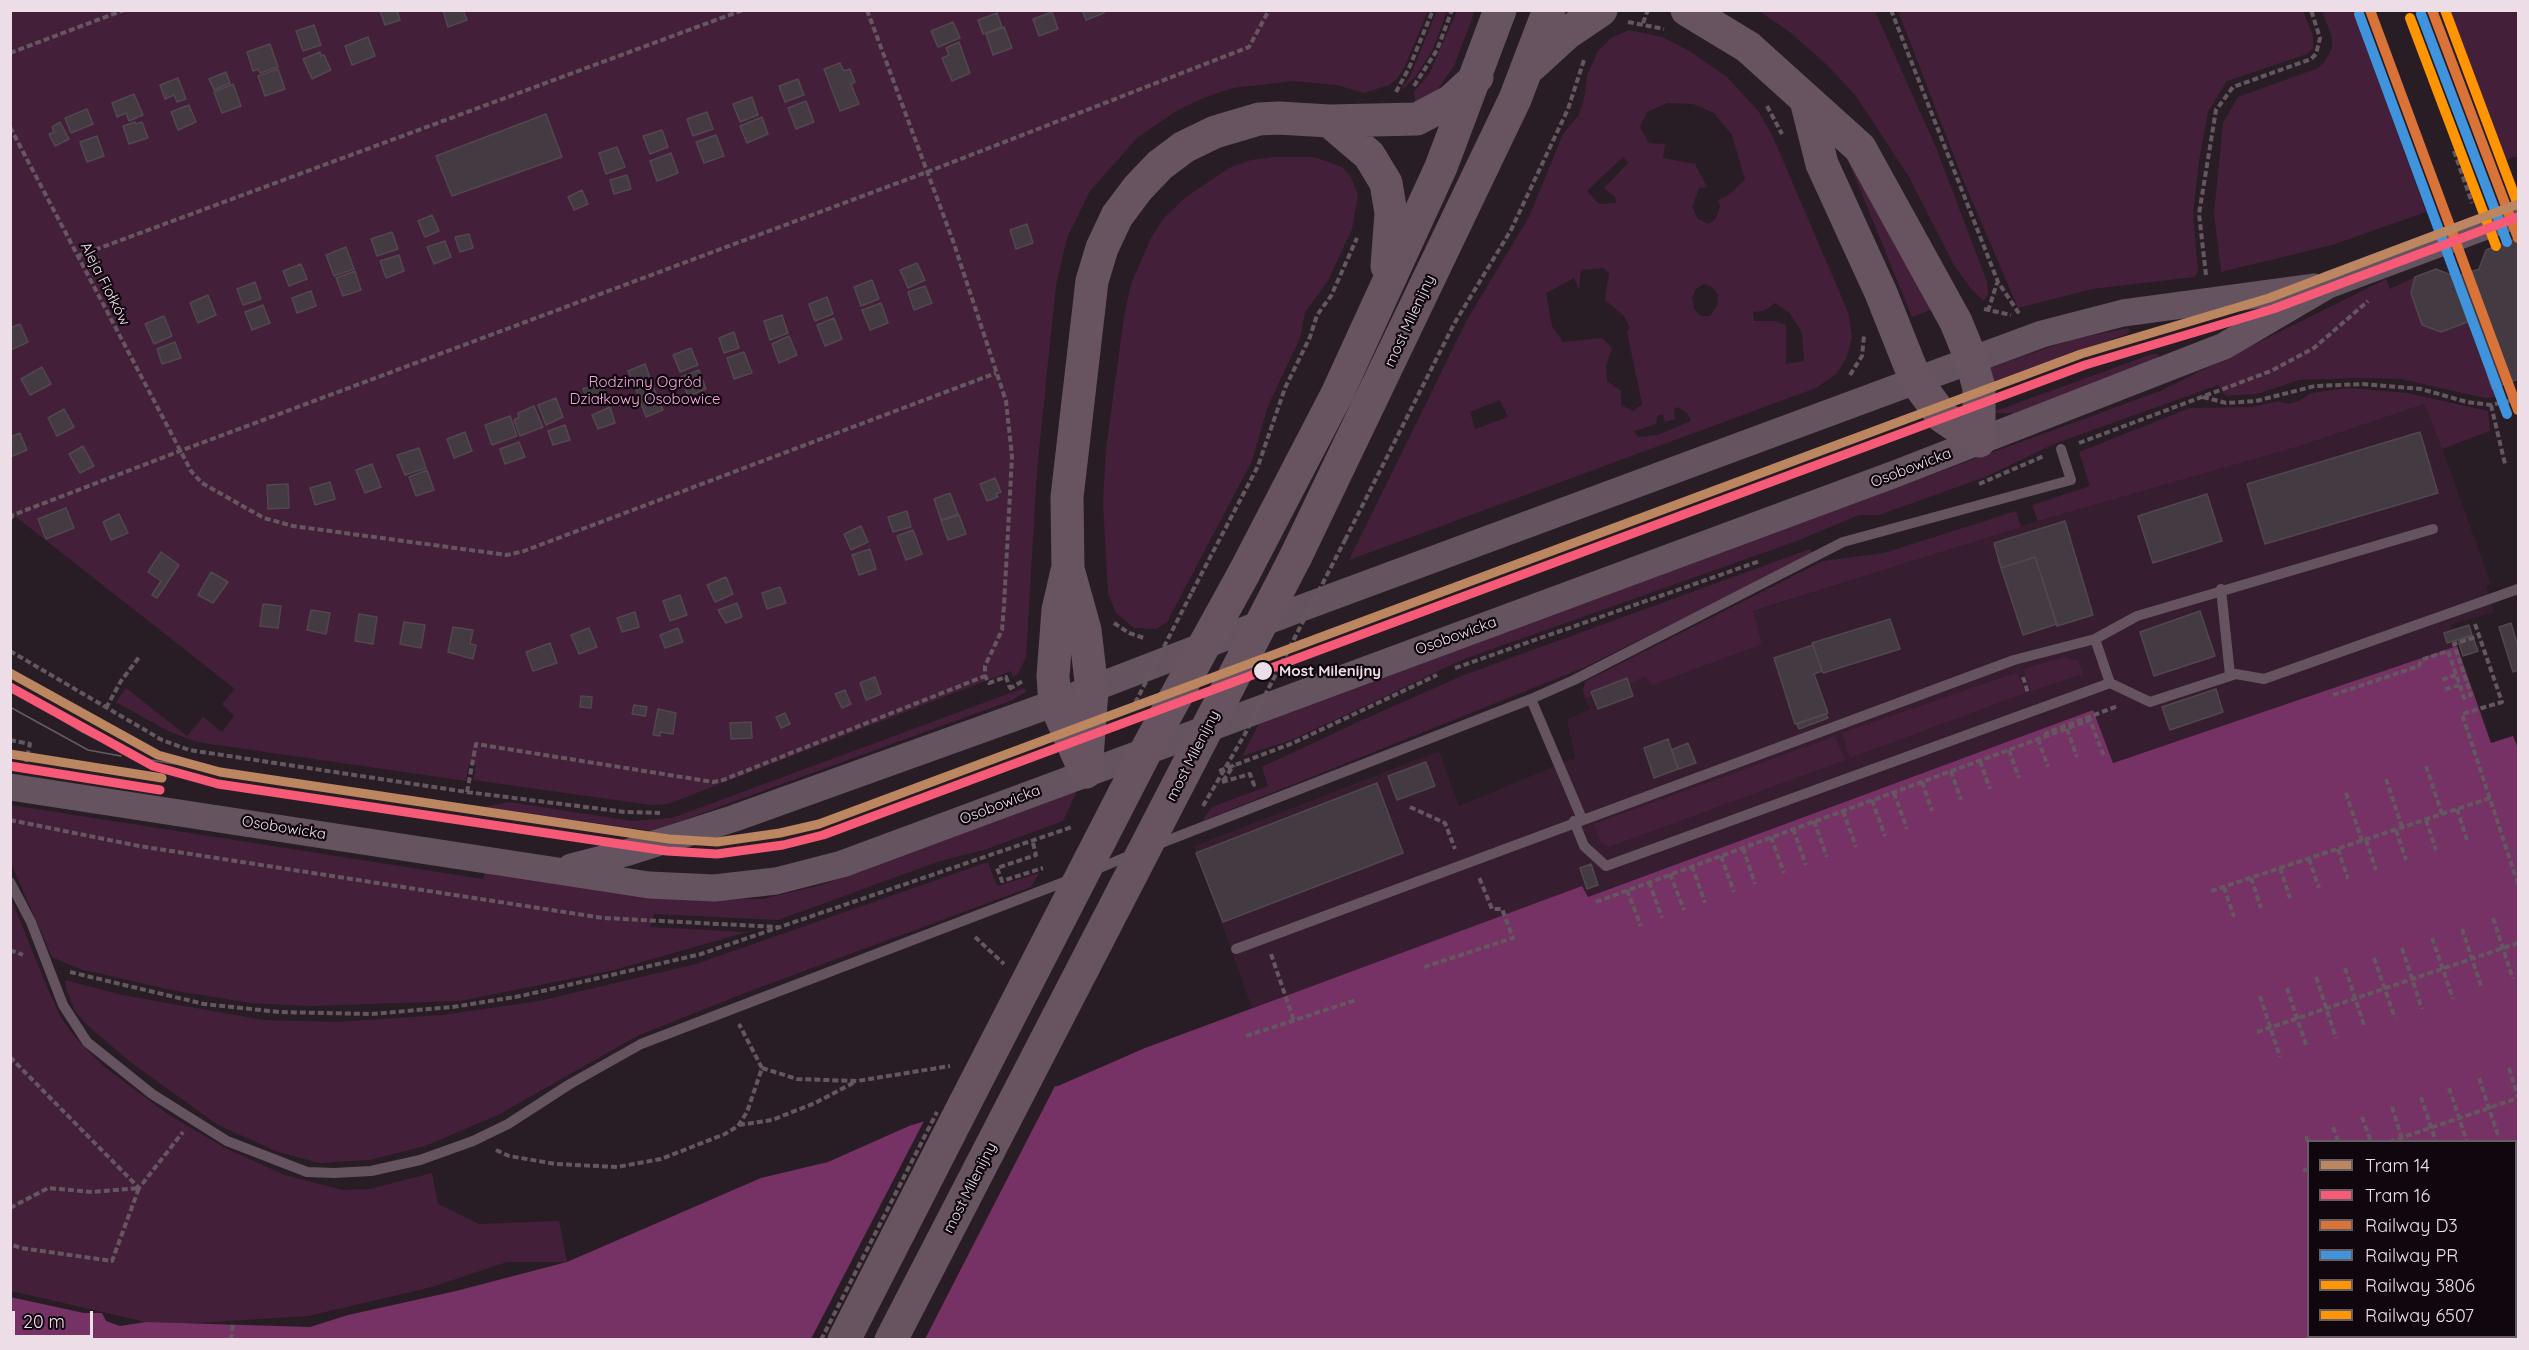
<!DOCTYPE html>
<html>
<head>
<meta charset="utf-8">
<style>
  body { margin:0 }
  #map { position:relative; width:2529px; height:1350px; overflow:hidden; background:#281d25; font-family:Quicksand,sans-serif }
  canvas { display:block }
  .frame { position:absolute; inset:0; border:12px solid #ecdde7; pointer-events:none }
  .legend { position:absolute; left:2307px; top:1140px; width:210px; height:198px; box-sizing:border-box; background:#0f070d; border:2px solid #675d64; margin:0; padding:8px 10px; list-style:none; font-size:18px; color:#ecdde7 }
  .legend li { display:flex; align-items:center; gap:12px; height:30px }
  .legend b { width:30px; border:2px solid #675d64 }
  .scale { position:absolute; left:12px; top:1311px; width:81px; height:27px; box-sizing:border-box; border:3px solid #ecdde7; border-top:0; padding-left:8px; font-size:18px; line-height:21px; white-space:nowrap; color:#ecdde7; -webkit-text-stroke:4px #0f070d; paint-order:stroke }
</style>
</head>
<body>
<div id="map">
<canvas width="2529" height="1350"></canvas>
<div class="frame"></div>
<ul class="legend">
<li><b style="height:8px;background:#bb8660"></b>Tram 14</li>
<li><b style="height:8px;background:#f75a77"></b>Tram 16</li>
<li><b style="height:8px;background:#da7338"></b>Railway D3</li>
<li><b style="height:8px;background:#4094de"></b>Railway PR</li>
<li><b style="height:8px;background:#ff9500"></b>Railway 3806</li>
<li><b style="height:8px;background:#ff9500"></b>Railway 6507</li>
</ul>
<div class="scale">20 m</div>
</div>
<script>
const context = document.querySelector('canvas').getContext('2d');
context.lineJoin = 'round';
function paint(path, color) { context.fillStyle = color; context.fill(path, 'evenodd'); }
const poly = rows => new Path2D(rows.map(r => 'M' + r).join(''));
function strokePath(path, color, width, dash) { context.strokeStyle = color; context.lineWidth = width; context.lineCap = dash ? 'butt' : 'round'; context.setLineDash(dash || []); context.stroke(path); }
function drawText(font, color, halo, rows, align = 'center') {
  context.font = font + ' Quicksand,sans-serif'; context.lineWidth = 4.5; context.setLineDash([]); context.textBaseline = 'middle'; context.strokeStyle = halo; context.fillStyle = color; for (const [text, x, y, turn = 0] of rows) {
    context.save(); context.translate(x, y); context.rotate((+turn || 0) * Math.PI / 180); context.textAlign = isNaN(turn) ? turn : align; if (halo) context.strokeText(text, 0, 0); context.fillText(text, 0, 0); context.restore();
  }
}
paint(poly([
  [2426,404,2491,584,2486,586,2494,612,2450,625,2457,646,2112,763,2093,710,1587,897,1581,887,1252,1008,1194,846,1439,751,1459,806,1575,758,1567,720,1590,709,1585,699,1592,696,1591,692,1627,678,1629,683,1645,676,1762,644,1752,612,2038,521,2300,446]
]), '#361d2f');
paint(poly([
  [1437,10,1447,11,1433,49,1416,76,1403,89,1402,87,1410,77],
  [10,11,1428,11,1404,68,1397,79,1389,85,1364,93,1337,85,1294,81,1233,88,1203,98,1178,110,1138,137,1090,191,1067,238,1056,285,1037,470,1026,658,1017,675,1013,677,1011,671,668,804,651,805,473,780,476,765,473,764,469,764,466,781,197,742,168,731,116,702,126,688,187,736,203,717,222,732,234,716,222,704,235,689,11,513],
  [1457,11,1475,11,1454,66,1433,96,1416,106,1414,92,1429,74],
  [1759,11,1875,11,1937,150,1987,282,1988,294,1984,301,1971,289,1954,265,1909,177,1856,96,1828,66,1791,33],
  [1898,11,2303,11,2313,36,2313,48,2307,54,2227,81,2208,112,2199,161,2193,213,2198,271,2195,277,2092,289,2018,308,1964,182],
  [2322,11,2353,11,2426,212,2332,245,2221,272,2214,214,2223,123,2238,97,2318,68,2325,61,2332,48,2332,37],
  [2450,11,2518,11,2518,156,2505,160],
  [1629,30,1662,37,1691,52,1727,77,1759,112,1773,137,1848,312,1852,337,1846,359,1836,374,1816,388,1349,560,1468,318,1529,217,1563,134,1578,116,1584,100,1587,75,1598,51,1611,38],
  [1667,103,1693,104,1714,113,1732,135,1745,179,1730,194,1718,200,1720,207,1716,218,1709,224,1698,219,1692,207,1699,188,1707,187,1695,164,1663,158,1665,144,1649,143,1640,127,1647,112],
  [1623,157,1628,163,1604,188,1615,197,1616,203,1599,204,1587,191],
  [1603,268,1609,273,1605,300,1624,316,1630,328,1627,332,1642,404,1633,411,1621,405,1621,391,1607,381,1606,366,1612,348,1602,338,1563,342,1552,326,1546,293,1574,278,1579,289,1581,270],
  [1704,284,1712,287,1718,295,1717,306,1710,316,1701,316,1694,309,1692,297,1696,289],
  [1775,303,1790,313,1802,333,1804,361,1786,364,1786,325,1774,321,1754,321,1753,312,1764,311],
  [1500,400,1508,417,1475,429,1470,412],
  [1678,407,1688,414,1691,421,1657,435,1638,437,1634,431,1656,424,1657,416,1663,414,1665,422,1675,419,1674,409],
  [1844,150,1933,309,1912,317],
  [1274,157,1314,157,1342,167,1351,177,1358,195,1352,229,1328,281,1305,312,1300,338,1268,406,1252,461,1167,622,1156,629,1134,628,1116,613,1108,594,1103,502,1106,449,1124,317,1131,284,1151,238,1164,218,1186,197,1229,168,1251,160],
  [2415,277,2411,293,2423,325,2441,332,2470,321,2491,375,2488,377,2492,388,2497,387,2500,397,2485,398,2401,379,2357,378,2299,380,2257,394,2226,396,2218,385,2054,444,1985,477,1879,515,1859,515,1794,542,1464,659,1292,740,1242,756,1261,720,2160,391,2386,279,2390,289],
  [2128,328,2130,331,2127,334,1988,383,1989,368,2073,339],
  [2152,354,2158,354,2159,358,2014,413,1990,413],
  [2348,388,2407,393,2488,411,2490,431,2442,449,2425,404,2300,446,2038,521,2032,505,2090,486,2079,452,2190,408,2253,407,2278,401,2288,404,2299,401,2311,393],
  [2016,511,2021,527,1753,611,1762,644,1652,685,1645,676,1629,684,1627,679,1591,692,1592,696,1585,699,1583,689,1586,681,1823,561,1884,553],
  [1810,549,1813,554,1583,668,1202,821,1212,807,1268,786,1262,767,1360,721,1464,675],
  [2064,657,2078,661,2083,674,2031,691,2023,669],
  [2018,672,2025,693,1850,758,1842,733],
  [1024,688,1026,692,1010,701,653,831,483,807,509,802,632,821,672,818],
  [1835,736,1845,760,1609,847,1600,842,1594,824],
  [1077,791,1063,821,984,850,940,861,778,920,654,914,650,927,747,932,614,970,460,1001,308,1006,251,1003,171,990,80,969,52,957,11,863,11,805,483,879,485,873,659,899,763,899,821,885],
  [988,862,997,886,1039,873,1031,887,750,991,637,1036,498,1115,425,1146,370,1160,319,1163,278,1152,218,1125,129,1061,86,1024,75,1011,66,988,65,980,122,995,264,1020,336,1022,442,1015,539,1001,696,964],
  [10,896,47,987,60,1016,74,1036,103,1066,169,1115,225,1148,285,1175,342,1190,370,1189,432,1173,438,1204,479,1224,559,1221,567,1262,507,1262,432,1287,308,1316,179,1324,146,1322,11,1291]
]), '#441f3a');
paint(poly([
  [2457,646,2491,743,2513,736,2518,748,2518,1339,11,1340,10,1297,84,1313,102,1313,106,1321,120,1326,146,1322,310,1327,348,1315,456,1291,567,1262,761,1178,828,1162,909,1126,1023,1090,1058,1086,1145,1048,1582,886,1588,897,2093,710,2113,763],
  [2308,1142,2516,1142,2516,1336,2308,1336]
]), '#763165');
paint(poly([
  [1056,1084,925,1339,811,1339,926,1117,1022,1087]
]), '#281d25');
const building = poly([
  [397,10,400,20,385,25,380,11,397,10],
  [443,10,463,10,467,20,448,27,443,10],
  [1082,10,1103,10,1104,13,1086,20,1082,10],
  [1052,12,1058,29,1039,36,1033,19,1052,12],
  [997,13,1002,27,983,34,978,20,997,13],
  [953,22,960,38,938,47,931,31,953,22],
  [314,25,321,45,303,51,296,31,314,25],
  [1004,27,1012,48,993,55,986,34,1004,27],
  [368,37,375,56,352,65,345,46,368,37],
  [959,42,970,73,952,81,942,58,949,55,946,48,959,42],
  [270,44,278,67,260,73,258,69,253,71,247,52,270,44],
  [320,52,321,56,324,55,331,70,312,79,303,59,320,52],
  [840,63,844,71,850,69,855,82,851,84,859,104,840,111,824,69,840,63],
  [278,69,285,89,265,96,258,76,278,69],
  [226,72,230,83,214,90,209,79,226,72],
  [178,78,186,99,177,102,174,95,165,99,160,85,178,78],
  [798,79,804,95,785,102,779,86,798,79],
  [233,84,241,106,222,113,214,92,233,84],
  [134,94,143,115,129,121,126,113,117,117,112,103,134,94],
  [752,97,758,115,740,122,733,104,752,97],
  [806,101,814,122,796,129,788,108,806,101],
  [189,105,196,122,178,130,171,112,189,105],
  [87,109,93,124,71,133,65,118,87,109],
  [707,112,713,129,693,136,687,119,707,112],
  [546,114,562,157,452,196,436,156,546,114],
  [762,117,768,134,747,143,740,126,762,117],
  [60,122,69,139,55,146,49,134,54,132,52,127,60,122],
  [135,122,136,124,142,122,148,138,129,144,123,126,135,122],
  [662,130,668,147,650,154,643,136,662,130],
  [716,135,724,156,704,163,696,142,716,135],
  [97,136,104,156,87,162,80,142,97,136],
  [617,147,625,167,606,174,599,153,617,147],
  [671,153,678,173,657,181,650,161,671,153],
  [627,175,631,189,614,194,610,180,627,175],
  [582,190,588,204,574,210,568,197,582,190],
  [432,215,439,231,425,237,418,221,432,215],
  [1027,224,1033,243,1016,249,1010,230,1027,224],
  [392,232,398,249,377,256,371,239,392,232],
  [469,234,473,248,460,252,455,237,469,234],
  [2518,238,2518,379,2492,389,2488,376,2491,375,2470,321,2441,332,2422,325,2411,293,2415,277,2436,269,2456,277,2479,269,2486,250,2518,238],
  [445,241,451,257,434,264,427,247,445,241],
  [346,247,354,269,334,276,326,255,346,247],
  [399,255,404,271,386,278,380,261,399,255],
  [917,263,925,280,908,288,900,270,917,263],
  [301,264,307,279,289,286,283,271,301,264],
  [355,271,361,290,343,296,336,278,355,271],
  [872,280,879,299,861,306,854,287,872,280],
  [255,282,261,299,243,305,237,289,255,282],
  [925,286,932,303,914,310,908,292,925,286],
  [311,291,316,306,297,313,292,298,311,291],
  [208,295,216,315,198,323,190,303,208,295],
  [827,297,833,314,815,321,809,304,827,297],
  [881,303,888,323,870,330,862,310,881,303],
  [263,305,270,323,252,330,245,312,263,305],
  [782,315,788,333,770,340,764,321,782,315],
  [164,316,172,336,154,344,145,324,164,316],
  [834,318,842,339,825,346,817,325,834,318],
  [20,324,28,342,11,350,10,328,20,324],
  [734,332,739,348,724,353,719,338,734,332],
  [789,336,797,355,779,363,772,344,789,336],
  [175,342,181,358,162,364,157,349,175,342],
  [691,348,698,365,680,372,673,355,691,348],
  [744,352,752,373,734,379,727,358,744,352],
  [645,364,651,380,634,386,628,371,645,364],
  [42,367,51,384,30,395,21,379,42,367],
  [699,370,706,389,688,396,681,377,699,370],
  [601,382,607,397,589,405,583,389,601,382],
  [652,384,663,410,646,417,636,390,652,384],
  [556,398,563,417,546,425,538,405,556,398],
  [534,406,543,427,520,436,514,420,519,417,518,413,534,406],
  [610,407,615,423,598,429,592,415,610,407],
  [64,409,74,427,57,436,48,418,64,409],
  [510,416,517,436,492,445,485,425,510,416],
  [565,425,570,440,553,445,548,431,565,425],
  [465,432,472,451,454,458,447,439,465,432],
  [2420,432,2438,493,2265,544,2247,484,2420,432],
  [20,433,27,450,10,457,10,437,20,433],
  [519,442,525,457,505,464,500,449,519,442],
  [83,446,94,466,80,473,69,454,83,446],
  [419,448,426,468,405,475,397,455,419,448],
  [372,464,381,487,365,493,356,470,372,464],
  [427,470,434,490,416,496,409,477,427,470],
  [995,478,1001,492,996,494,998,497,987,501,980,484,995,478],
  [330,482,335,499,315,505,310,488,330,482],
  [288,484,289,508,268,509,267,485,288,484],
  [950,493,958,514,941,520,934,499,950,493],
  [2207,494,2222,541,2153,563,2138,516,2207,494],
  [66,508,74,528,46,539,38,519,66,508],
  [907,511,911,527,893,532,888,517,907,511],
  [119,514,128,533,111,540,103,522,119,514],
  [959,515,966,534,948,540,941,521,959,515],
  [2065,521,2093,615,2057,626,2035,557,2001,568,1994,543,2065,521],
  [861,526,868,542,851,550,844,534,861,526],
  [913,530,922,554,906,560,897,536,913,530],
  [870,549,876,569,859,575,852,555,870,549],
  [161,552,179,565,157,598,152,595,161,581,148,572,161,552],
  [2035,557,2057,624,2023,635,2001,568,2035,557],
  [211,572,228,582,213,603,198,595,211,572],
  [726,577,733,594,715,602,707,585,726,577],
  [780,587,786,603,767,609,762,593,780,587],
  [680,595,687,615,670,621,663,601,680,595],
  [737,603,742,617,726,623,718,610,737,603],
  [263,604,281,606,278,628,260,626,263,604],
  [311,610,330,613,326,634,307,630,311,610],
  [2200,611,2215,656,2154,676,2140,632,2200,611],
  [635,612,639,627,622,632,617,618,635,612],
  [359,614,377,617,373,644,355,641,359,614],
  [1890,619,1900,649,1823,673,1812,643,1890,619],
  [404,622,425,625,421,648,400,644,404,622],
  [2511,623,2518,647,2518,670,2513,672,2499,627,2511,623],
  [2469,625,2472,635,2447,643,2444,633,2469,625],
  [453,627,473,630,470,644,476,645,473,659,448,652,453,627],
  [589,628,597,647,579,654,571,635,589,628],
  [678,628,683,642,665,648,660,635,678,628],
  [2472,635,2478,651,2463,656,2458,640,2472,635],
  [550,643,557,663,533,671,526,652,550,643],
  [1813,645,1822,671,1814,674,1828,713,1795,724,1774,658,1813,645],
  [875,677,881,694,866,700,860,683,875,677],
  [1627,678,1633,696,1598,709,1591,692,1627,678],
  [2216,689,2223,712,2170,730,2162,707,2216,689],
  [845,690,851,704,842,708,835,694,845,690],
  [581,696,592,697,591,708,580,707,581,696],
  [634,705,647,707,645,716,632,714,634,705],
  [658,709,676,713,673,734,660,732,660,736,653,735,658,709],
  [785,713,790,724,781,728,776,717,785,713],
  [1826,714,1828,718,1799,729,1797,724,1826,714],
  [751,722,752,738,731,739,730,723,751,722],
  [1668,739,1678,769,1654,778,1644,748,1668,739],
  [1688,743,1696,763,1679,769,1671,750,1688,743],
  [1426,762,1435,786,1397,800,1388,776,1426,762],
  [1377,783,1403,853,1223,922,1196,853,1377,783],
  [1591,864,1598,885,1587,889,1580,868,1591,864]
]);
paint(building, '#443a41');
strokePath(building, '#51474e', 1.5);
strokePath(poly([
  [867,10,953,241,1006,401,1012,456,1004,606,1002,630,985,666,985,676,989,683,1006,677,1010,688],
  [1891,10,1998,282,2020,315],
  [1628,22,1664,29],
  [1643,23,1648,10],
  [10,53,124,10],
  [1414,86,1437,50,1452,10],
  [1396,92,1409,68,1433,10],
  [1767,106,1782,134],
  [10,127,191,471,202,483,246,508,264,518,293,526,507,555,524,551,996,373],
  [2454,151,2472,203],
  [78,256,743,10],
  [2206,275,2199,214,2216,110,2233,87,2311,59,2316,54,2320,38,2311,10],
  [1984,309,2011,315],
  [1988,311,1997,283],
  [1850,375,1862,356,1864,336],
  [2203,397,2226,403,2256,401,2315,386,2363,384,2421,389,2467,402,2491,405,2518,399],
  [2491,405,2505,464],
  [2079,443,2271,371,2314,348,2368,301],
  [1979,484,2044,456],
  [10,519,13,515,180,451,927,172,1249,47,1269,10],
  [1345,540,1454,324,1511,230,1568,109,1584,60],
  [1192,592,1258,466,1285,388,1310,337,1317,315,1331,296,1357,238],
  [1114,623,1129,633,1144,638],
  [2475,624,2502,702,2462,714,2518,884],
  [10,651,162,740,189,750,467,792,625,812,660,813],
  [1455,668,1760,561],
  [2023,677,2028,693],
  [2442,680,2456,675],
  [1009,689,1023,681],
  [2445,689,2460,685],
  [2333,695,2419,666,2421,660,2448,651,2464,698,2471,695,2454,644,2479,636],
  [106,708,121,681,140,656],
  [2067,729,2077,757],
  [2047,736,2046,733,2118,706],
  [2038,739,2048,767],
  [10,740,30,744,26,762],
  [2009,750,2019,778],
  [1980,761,1990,789],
  [2426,766,2442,814],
  [1219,771,1293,743,1437,675],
  [1951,771,1961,800],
  [2386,779,2402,827],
  [1223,781,1234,765],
  [1222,782,1250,774,1254,785,1251,786],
  [1922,782,1932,811],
  [467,792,476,744,713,782,723,780,985,676],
  [1894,793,1907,829],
  [2346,793,2362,841],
  [1872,800,1885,836],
  [1410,807,1445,823,1455,849],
  [2457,809,2467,840],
  [1843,811,1856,847],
  [10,820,139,846,603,918,778,927],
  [2426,820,2436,850],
  [1814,821,1827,857],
  [1793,829,1806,865],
  [2396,830,2406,860],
  [1771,837,1784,873],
  [2366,840,2376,870],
  [1033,843,1036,855,997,868,1002,881,1043,868],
  [1743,848,1755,884],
  [2338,849,2348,879],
  [1721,856,1734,892],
  [2309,859,2319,888],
  [1692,866,1705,903],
  [2280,868,2290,898],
  [1670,874,1684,910],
  [2251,878,2261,908],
  [1649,882,1662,918],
  [2224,887,2234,917],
  [1627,890,1641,926],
  [2211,891,2490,798],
  [1596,902,2090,720,2104,756],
  [2493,918,2513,979],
  [2462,929,2482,989],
  [975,937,1004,964],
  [2432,938,2453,999],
  [2402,948,2422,1009],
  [10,950,23,955],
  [1271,954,1294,1021],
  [2374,958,2395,1018],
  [1424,967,1513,938,1502,909,1492,909,1479,877],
  [2345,968,2365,1028],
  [70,972,204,1004,279,1012,371,1014,453,1007,521,996,701,954,1072,827],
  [2316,977,2336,1038],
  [2287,988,2307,1048],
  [2260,996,2280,1057],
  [2257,1032,2518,943],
  [1246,1036,1356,1000],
  [10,1057,139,1188,183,1132],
  [762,1068,797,1079,857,1081,950,1066],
  [2509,1068,2518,1097],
  [2479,1078,2499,1138],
  [2449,1088,2467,1142],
  [2421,1097,2436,1142],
  [2392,1107,2403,1142],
  [2362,1117,2371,1142],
  [739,1125,772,1120,815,1103,855,1082],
  [2333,1127,2338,1142],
  [2306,1136,2308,1142],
  [2389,1142,2518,1098],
  [496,1150,509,1156,556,1164,617,1167,661,1159,725,1134,738,1126,747,1112,762,1068,739,1024],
  [2303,1171,2308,1169],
  [10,1208,48,1188,92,1192,139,1188,112,1261,21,1248,10,1244],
  [2516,1254,2518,1253],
  [2516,1263,2518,1272],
  [231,1340,233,1322]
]), '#645760', 4, [6, 3]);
strokePath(poly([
  [2221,589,2230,675],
  [2110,683,2150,702,2236,674,2264,679,2518,589],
  [1531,699,1582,819],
  [1574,821,1584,846,1606,866,2110,683,2095,639],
  [1156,845,1531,699,1574,680,1843,542,2071,480,2061,449],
  [1095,870,1133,854],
  [10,882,31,922,63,1005,87,1042,152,1094,227,1141,307,1172,334,1173,371,1171,420,1160,473,1141,508,1124,570,1084,641,1044,1072,879],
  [1236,949,2014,660,2095,639,2137,616,2433,529]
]), '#655460', 10);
strokePath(poly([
  [10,787,649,885,714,888,776,881,842,864,1895,474,2224,346,2328,285,2518,214],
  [571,867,629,852,735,818,1055,703,1299,609,2042,334,2123,313,2315,287]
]), '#655460', 27);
strokePath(poly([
  [1687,10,1748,47,1860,148,1956,322,1971,359,1979,388,1979,441],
  [1532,65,1567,33,1601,10],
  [1806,100,1822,164,1881,293,1916,381,1943,417,1979,441],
  [1329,121,1369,155,1386,183,1391,213,1387,266],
  [1296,556,1515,99,1549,10],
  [1067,571,1058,610,1053,676,1055,703,1083,767],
  [1243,575,1337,394,1441,167,1500,10],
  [1086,772,1092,690,1085,630,1068,569,1067,497,1092,281,1102,248,1117,216,1138,188,1160,165,1184,147,1215,132,1259,119,1279,118,1329,121,1417,119,1451,101,1477,77],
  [844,1340,965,1103]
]), '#685461', 33);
strokePath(poly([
  [10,688,82,732,122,751,151,760,201,768],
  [10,707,88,750,121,756]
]), '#675b63', 1.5);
strokePath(poly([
  [1131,711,1192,592],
  [1203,806,1245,734,1345,540],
  [821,1340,937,1112]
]), '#645760', 4, [6, 3]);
strokePath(poly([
  [965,1103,1148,747,1243,575],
  [891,1340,1296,556]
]), '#685461', 33);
strokePath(poly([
  [2370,10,2518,410],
  [2432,10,2518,238]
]), '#da7338', 10);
strokePath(poly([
  [2359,14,2507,414],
  [2421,14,2507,242]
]), '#4094de', 10);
strokePath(poly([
  [2445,10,2518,205]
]), '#ff9500', 10);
strokePath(poly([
  [2410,18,2496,246]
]), '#ff9500', 10);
strokePath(poly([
  [10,673,158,755,220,772,669,839,717,842,780,833,819,824,2081,354,2269,298,2518,204],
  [10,754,162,778]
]), '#bb8660', 9);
strokePath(poly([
  [10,687,153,766,218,784,667,851,717,854,783,845,823,835,2085,365,2273,309,2518,217],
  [10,766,160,790]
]), '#f75a77', 9);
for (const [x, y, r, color] of [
  [1263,671,10,"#ecdde7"]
]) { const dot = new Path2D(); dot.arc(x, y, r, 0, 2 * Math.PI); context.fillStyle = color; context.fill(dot); strokePath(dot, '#0f070d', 2); }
drawText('15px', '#ecdde7', '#0f070d', [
  ["Aleja Fiołków",105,284,63],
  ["most Milenijny",1410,321,-65],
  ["Osobowicka",1911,468,-21],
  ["Osobowicka",1456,636,-20],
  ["most Milenijny",1193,756,-63],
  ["Osobowicka",1000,805,-21],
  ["Osobowicka",284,828,9],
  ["most Milenijny",970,1188,-63]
]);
drawText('15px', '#f9a5e0', '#0f070d', [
  ["Rodzinny Ogród",645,382],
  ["Działkowy Osobowice",645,399]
]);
drawText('bold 15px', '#ecdde7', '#0f070d', [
  ["Most Milenijny",1279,671]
], 'left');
</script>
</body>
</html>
